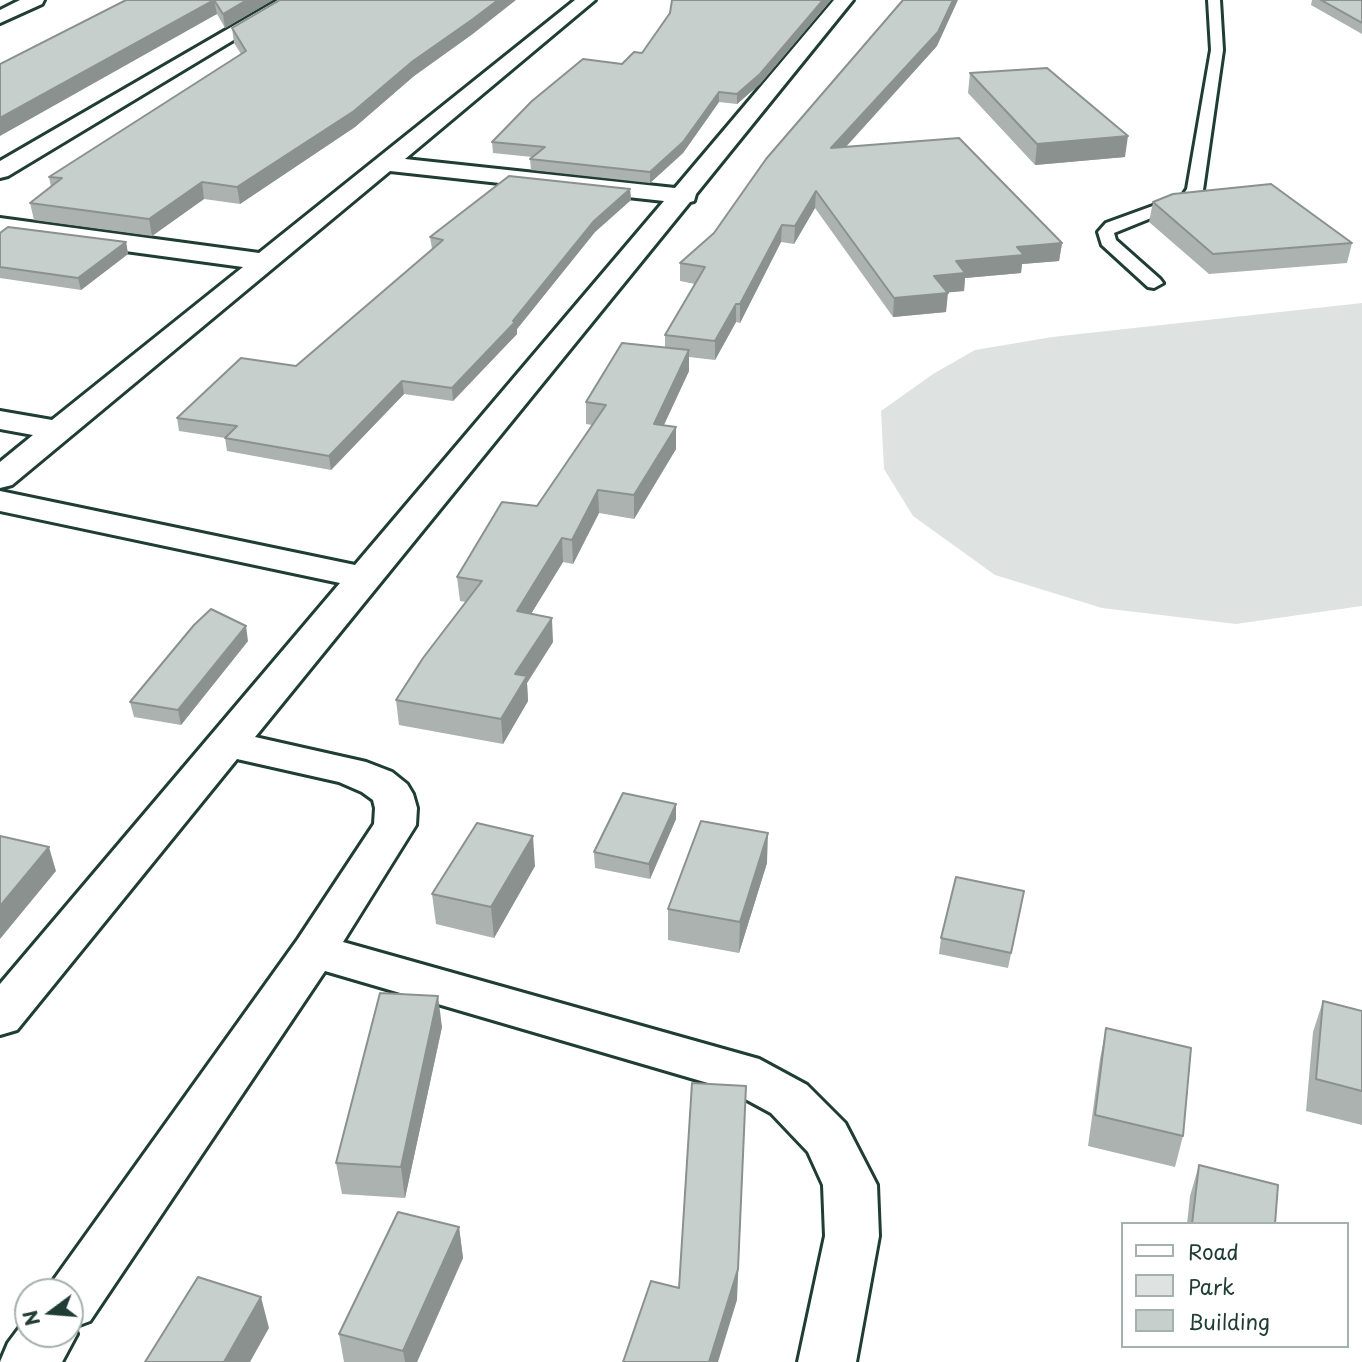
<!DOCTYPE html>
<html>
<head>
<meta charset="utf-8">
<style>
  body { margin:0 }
  #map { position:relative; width:1362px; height:1362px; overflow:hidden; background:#fff; font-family:"Playpen Sans",sans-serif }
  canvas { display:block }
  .legend { position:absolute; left:1121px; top:1222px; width:228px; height:126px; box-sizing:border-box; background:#fff; border:2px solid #a5b1ae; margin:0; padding:9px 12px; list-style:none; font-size:21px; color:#1f3d34 }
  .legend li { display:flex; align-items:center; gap:14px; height:35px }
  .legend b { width:35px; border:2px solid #a5b1ae }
  .north { position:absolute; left:14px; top:1278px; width:70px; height:70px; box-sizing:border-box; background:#fff; border:2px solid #a5b1ae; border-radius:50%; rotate:254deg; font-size:19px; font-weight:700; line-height:28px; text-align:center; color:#1f3d34 }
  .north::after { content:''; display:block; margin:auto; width:24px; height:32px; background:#1f3d34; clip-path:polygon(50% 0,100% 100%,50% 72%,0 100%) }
</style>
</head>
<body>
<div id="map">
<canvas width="1362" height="1362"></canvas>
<ul class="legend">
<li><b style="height:9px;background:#fff"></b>Road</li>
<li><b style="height:19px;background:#dee3e2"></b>Park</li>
<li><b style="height:19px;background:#c7cfcc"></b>Building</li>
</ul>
<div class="north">N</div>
</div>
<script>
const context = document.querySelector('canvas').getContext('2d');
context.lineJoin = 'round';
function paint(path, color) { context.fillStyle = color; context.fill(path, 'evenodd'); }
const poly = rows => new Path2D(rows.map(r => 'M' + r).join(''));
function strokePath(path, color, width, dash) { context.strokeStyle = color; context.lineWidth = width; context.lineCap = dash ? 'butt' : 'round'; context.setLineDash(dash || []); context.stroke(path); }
paint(poly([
  [1362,303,1362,606,1236,624,1102,608,995,575,913,516,884,469,881,411,933,374,975,350,1052,337]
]), '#dee3e2');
const service = poly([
  [1208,0,1220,0,1223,50,1203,190,1193,201,1114,233,1116,240,1160,279,1163,283,1154,288,1148,287,1102,245,1098,232,1106,223,1183,195,1187,189,1211,50,1208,0]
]);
const minor = poly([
  [278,0,300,0,8,176,0,178,0,161,278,0],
  [575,0,595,0,405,159,675,188,834,0,853,0,696,194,694,201,690,202,255,737,366,762,392,772,407,784,413,794,417,808,416,825,343,942,759,1059,807,1085,845,1123,877,1185,879,1236,856,1362,798,1362,825,1236,823,1185,808,1152,771,1113,725,1088,325,971,90,1321,74,1327,77,1334,62,1362,0,1362,8,1343,28,1316,28,1334,70,1334,70,1292,47,1292,50,1285,298,939,374,824,375,808,373,800,362,792,339,782,237,759,17,1030,0,1035,0,984,340,583,0,511,0,491,355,565,664,201,390,171,12,485,0,488,0,462,33,435,0,429,0,411,52,420,243,267,0,234,0,218,259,253,575,0]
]);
const primary = poly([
  [20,0,44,0,42,4,0,23,0,10,20,0]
]);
strokePath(service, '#1f3d34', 6);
strokePath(minor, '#1f3d34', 6);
strokePath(primary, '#1f3d34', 6);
paint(service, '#fff');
paint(minor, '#fff');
paint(primary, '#fff');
paint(poly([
  [126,0,273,0,225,28,217,14],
  [672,0,831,0,760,84,737,104,719,102,683,153,650,183,531,170,530,159,532,157,493,153,492,142,642,53,670,13],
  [1312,0,1362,0,1362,34,1311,5],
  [232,28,474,33,414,76,355,127,240,204,204,199,152,236,34,220,30,203,51,187,49,177,241,54,234,43],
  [937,46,846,147,1062,243,1059,261,1022,264,1021,273,965,278,964,291,947,292,946,312,893,317,815,208,794,244,781,242,740,323,736,322,715,360,689,357,689,371,664,425,676,427,676,449,634,519,599,513,573,564,563,562,531,614,553,642,527,683,528,701,503,744,399,725,396,700,466,602,460,601,457,577,537,506,592,425,586,424,586,402,665,347,665,335,695,284,680,281,680,263],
  [970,73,1125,157,1035,165,968,93],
  [630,189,631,200,595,232,517,329,517,334,453,401,404,394,331,470,227,451,225,438,179,431,177,418,296,366,432,249,430,237],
  [1153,202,1352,243,1347,263,1209,274,1149,222],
  [0,233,126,242,128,254,81,290,0,278],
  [248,641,181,725,134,717,130,702],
  [676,819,650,879,595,868,594,852],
  [767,863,739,953,668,940,668,909],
  [535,866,494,938,436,924,432,894],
  [1021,907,1008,968,939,954,941,938],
  [1323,1001,1362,1011,1362,1125,1306,1111,1313,1032],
  [442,1027,405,1198,342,1194,336,1163],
  [1106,1028,1183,1136,1175,1167,1088,1146,1100,1059],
  [1199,1165,1275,1224,1187,1224,1190,1196],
  [459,1227,463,1258,417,1362,344,1362,339,1334]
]), '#abb2af');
paint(poly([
  [214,0,217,14,0,136,0,118],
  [247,0,273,0,225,28,223,14],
  [498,0,516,0,474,33,414,76,355,127,240,204,237,187],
  [823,0,831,0,760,84,737,104,737,94],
  [953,0,958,0,937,46,830,164,831,148],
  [719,92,719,102,683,153,650,183,650,172],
  [1128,136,1125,157,1035,165,1037,144],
  [202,182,204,199,152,236,149,219],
  [630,189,631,200,595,232,517,329,517,334,453,401,452,388,513,321,594,221],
  [816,191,815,208,794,244,795,226],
  [782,225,781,242,740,323,740,304],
  [126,242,128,254,81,290,78,278],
  [1062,243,1059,261,1022,264,1021,273,965,278,964,291,932,294,934,276,956,261,1017,247],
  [948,293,946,312,893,317,894,298],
  [736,304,736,322,715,360,715,341],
  [689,350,689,371,654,446,654,424],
  [402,381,404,394,331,470,329,456],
  [676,427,676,449,634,519,634,495],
  [598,490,599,513,573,564,572,540],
  [562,538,563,562,518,635,517,611],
  [552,618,553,642,527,683,528,701,503,744,501,719,515,674],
  [246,626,248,641,181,725,178,710],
  [676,804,676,819,650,879,649,864],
  [768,833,767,863,739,953,740,922],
  [533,836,535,866,494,938,491,907],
  [49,847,56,871,0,939,0,906],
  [438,996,442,1027,405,1198,401,1167],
  [745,1117,737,1300,718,1362,709,1362],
  [459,1227,463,1258,417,1362,405,1362,403,1351],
  [261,1297,269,1328,250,1362,224,1362]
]), '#8b918f');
const building = poly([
  [126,0,247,0,223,14,214,0,0,118,0,64,126,0],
  [280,0,498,0,473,19,413,61,354,111,237,187,202,182,149,219,30,203,62,178,49,177,246,51,232,28,280,0],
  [672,0,823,0,760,74,737,94,719,92,683,142,650,172,530,159,545,147,492,142,532,101,583,59,622,64,634,52,642,53,670,13,672,0],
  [903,0,953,0,938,32,831,148,959,138,1062,243,1017,247,1024,255,956,261,965,273,934,276,948,293,894,298,816,191,795,226,782,225,740,304,736,304,715,341,665,335,705,267,680,263,714,233,766,159,903,0],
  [1321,0,1362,0,1362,23,1321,0],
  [1047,68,1128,136,1037,144,970,73,1047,68],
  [509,176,630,189,594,221,513,321,516,321,452,388,402,381,329,456,225,438,237,426,177,418,241,358,296,366,443,240,430,237,509,176],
  [1271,184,1352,243,1213,254,1153,202,1173,194,1271,184],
  [8,227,126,242,78,278,0,267,0,233,8,227],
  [622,343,689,350,654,424,676,427,634,495,598,490,572,540,562,538,517,611,552,618,515,674,527,676,501,719,396,700,423,658,482,581,457,577,502,502,537,506,606,405,586,402,622,343],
  [211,609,246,626,178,710,130,702,194,625,211,609],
  [623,793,676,804,649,864,594,852,623,793],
  [701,821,768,833,740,922,668,909,701,821],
  [477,823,533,836,491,907,432,894,477,823],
  [0,836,49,847,0,906,0,836],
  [956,877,1024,891,1011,953,941,938,956,877],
  [380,993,438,996,401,1167,336,1163,380,993],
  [1323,1001,1362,1011,1362,1091,1316,1079,1323,1001],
  [1106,1028,1191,1048,1183,1136,1095,1115,1106,1028],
  [692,1083,746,1086,738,1269,709,1362,623,1362,651,1281,679,1288,692,1083],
  [1199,1165,1278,1185,1275,1224,1192,1224,1199,1165],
  [398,1212,459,1227,403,1351,339,1334,398,1212],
  [198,1277,261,1297,224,1362,145,1362,198,1277]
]);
paint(building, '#c7cfcc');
strokePath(building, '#8b918f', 2);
</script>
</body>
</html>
